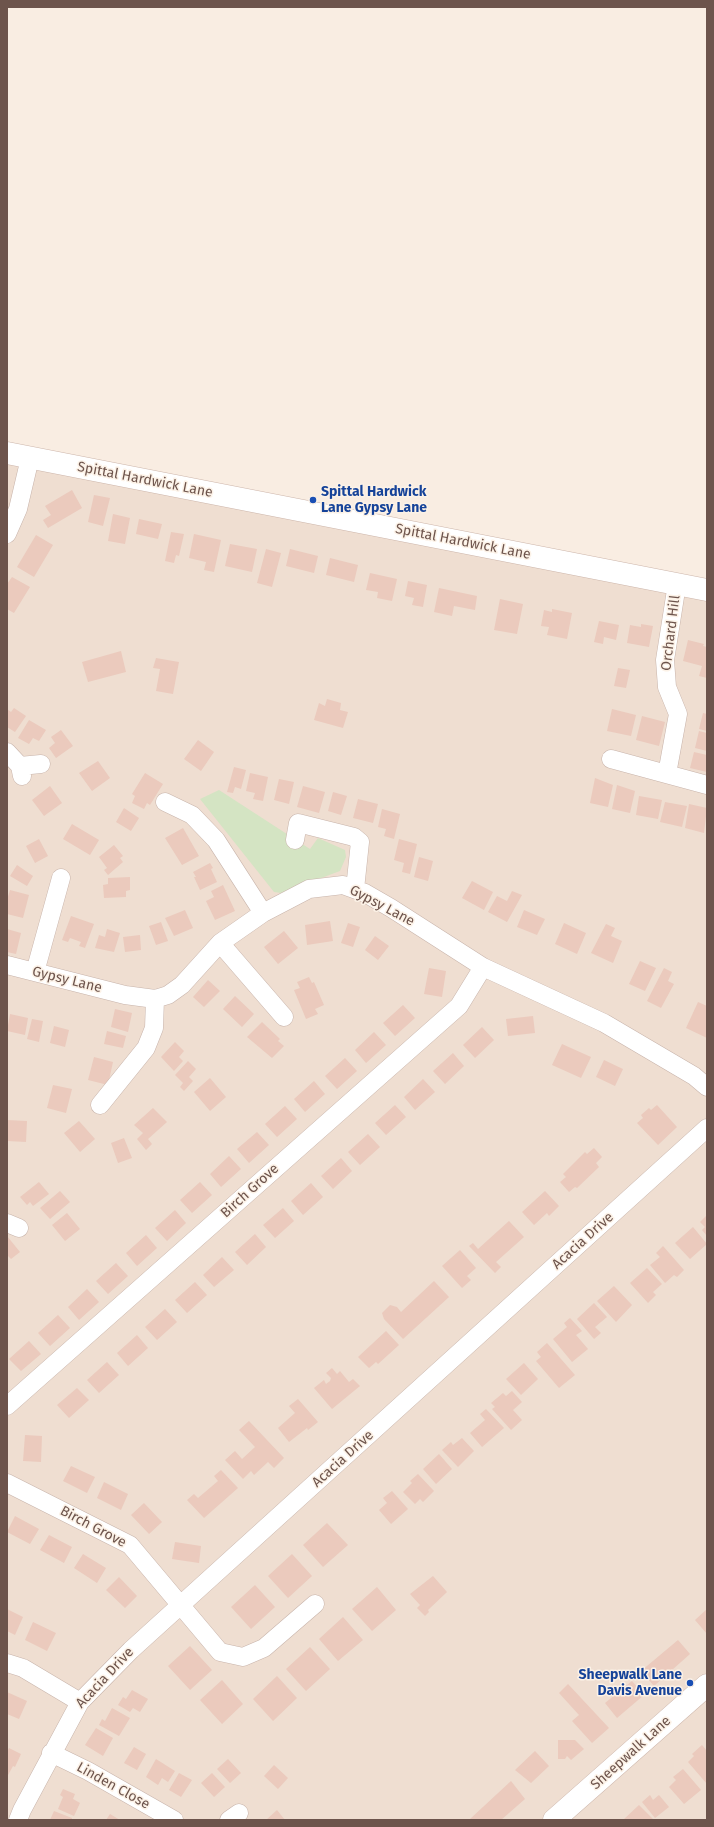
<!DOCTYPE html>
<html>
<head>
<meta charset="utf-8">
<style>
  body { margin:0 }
  #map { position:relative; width:714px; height:1827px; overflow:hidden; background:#f9ede2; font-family:"Fira Sans",sans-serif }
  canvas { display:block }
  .frame { position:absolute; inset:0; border:8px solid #6d544c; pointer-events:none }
</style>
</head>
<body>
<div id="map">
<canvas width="714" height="1827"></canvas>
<div class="frame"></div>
</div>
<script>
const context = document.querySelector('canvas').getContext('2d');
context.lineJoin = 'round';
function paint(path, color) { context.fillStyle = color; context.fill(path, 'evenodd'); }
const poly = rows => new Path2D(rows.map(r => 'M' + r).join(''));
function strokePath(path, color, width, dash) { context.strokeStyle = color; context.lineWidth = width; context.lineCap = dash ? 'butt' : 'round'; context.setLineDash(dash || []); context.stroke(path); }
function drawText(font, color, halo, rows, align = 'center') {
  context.font = font + ' "Fira Sans",sans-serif'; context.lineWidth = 3; context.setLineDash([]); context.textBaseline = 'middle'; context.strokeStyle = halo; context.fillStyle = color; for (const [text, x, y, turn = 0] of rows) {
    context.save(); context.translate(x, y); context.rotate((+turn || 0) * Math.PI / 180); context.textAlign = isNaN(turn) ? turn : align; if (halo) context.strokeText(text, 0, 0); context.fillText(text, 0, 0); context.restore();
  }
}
paint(poly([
  [7,453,707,590,707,1820,7,1820]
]), '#efded1');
paint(poly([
  [219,790,310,849,318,838,345,850,346,857,340,871,281,893,274,892,200,799]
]), '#d4e4c3');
paint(poly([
  [72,490,82,508,48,528,43,520,51,515,45,506],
  [94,495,110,498,103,526,88,522],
  [113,514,130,518,125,544,108,541],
  [139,519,162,524,158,539,136,534],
  [171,532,184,534,179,556,176,555,174,563,165,561],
  [194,534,221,540,214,572,204,570,206,562,189,558],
  [36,535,53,545,34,577,17,567],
  [230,544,257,549,252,572,225,566],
  [266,549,281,553,272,587,257,583],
  [290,549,318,556,314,573,286,566],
  [330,558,358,565,354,582,326,575],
  [370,573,397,579,392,601,377,598,378,592,366,590],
  [12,577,30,587,14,613,7,609,7,584],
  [408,581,427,585,423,607,412,605,414,598,405,596],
  [439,588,477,596,475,610,454,606,452,616,434,612],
  [500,599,523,604,517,634,494,630],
  [552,609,572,613,567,639,547,635,549,627,541,626,544,610,552,612],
  [599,621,619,625,616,640,604,637,603,644,594,642],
  [641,624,653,626,649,647,627,643,630,625,641,627],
  [688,640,704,644,703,646,707,647,707,678,699,676,702,666,683,661],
  [121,651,126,672,88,682,82,662],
  [156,658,179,662,173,694,156,691,160,669,153,668],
  [618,668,630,670,626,688,614,686],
  [327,699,341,703,340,710,348,712,343,728,314,720,319,703,325,706],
  [14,708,26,716,15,732,7,727,7,709,11,712],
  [612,709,636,715,631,736,607,731],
  [703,713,707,714,707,731,699,729],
  [642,716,665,722,659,746,636,740],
  [29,720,46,730,39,741,33,738,29,744,18,738],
  [61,730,73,746,56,758,49,748,55,743,51,737],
  [699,731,707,733,707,751,695,748],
  [198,740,214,752,201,771,184,759],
  [694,752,707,755,707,772,690,768],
  [98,761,110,778,92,791,79,773],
  [234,767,246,770,241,789,235,787,233,793,227,792],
  [145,773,163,784,150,805,147,803,144,809,132,803,135,796,132,794],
  [250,773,268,777,263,801,253,799,255,793,246,791],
  [595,778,613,785,608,807,590,803],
  [279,779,294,782,289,804,274,800],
  [617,785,635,791,630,813,612,809],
  [50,786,62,803,44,816,32,800],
  [303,786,325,792,319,813,297,807],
  [333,792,347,796,341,815,328,811],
  [639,796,662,800,658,819,636,815],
  [358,799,378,804,373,823,353,818],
  [665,802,687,806,682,827,660,822],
  [689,804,707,808,704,833,685,828],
  [124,808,139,818,131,831,116,822],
  [382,809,400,814,394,839,384,836,386,829,378,827],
  [72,824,99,840,90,855,63,839],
  [183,828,199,856,182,865,165,838],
  [39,839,48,856,35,863,26,846],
  [399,839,417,844,410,874,402,872,404,863,394,860],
  [114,845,123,856,120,858,123,862,108,875,104,870,107,868,99,857],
  [419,857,433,861,428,881,414,877],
  [210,863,213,868,211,869,217,882,200,890,194,877,196,877,193,872],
  [17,865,33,876,27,886,10,876],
  [130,877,130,890,126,891,126,897,104,898,103,885,108,884,108,878],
  [472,881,493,892,484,910,462,898],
  [223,885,235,911,215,920,206,901,214,897,211,891],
  [10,890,29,895,23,918,7,914,7,900],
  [512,891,522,895,507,922,488,912,497,896,507,901],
  [185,910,193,928,174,936,165,918],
  [524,910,545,919,537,935,517,927],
  [71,916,94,924,85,948,79,946,81,942,70,938,68,942,62,940],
  [330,921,333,941,307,945,305,925],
  [161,922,168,941,156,945,149,926],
  [348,923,360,927,353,947,341,943],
  [564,923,586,933,577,954,555,944],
  [606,924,615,928,611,936,622,941,613,963,591,953],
  [7,929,21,933,16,954,7,952],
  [107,929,120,933,114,952,95,948,99,935,105,937],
  [284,931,298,948,278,964,264,947],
  [140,935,141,950,125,952,123,937],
  [375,936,389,946,378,960,365,950],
  [640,961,656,968,645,991,629,984],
  [429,968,446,971,442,997,424,994],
  [664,968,672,972,668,981,674,984,661,1008,647,1001],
  [309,977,312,983,314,982,324,1005,315,1009,318,1014,306,1019,294,990,300,988,297,982],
  [208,980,220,991,204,1007,193,997],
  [235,996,254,1014,242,1027,223,1009],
  [698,1002,707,1006,707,1038,686,1028],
  [403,1005,415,1018,395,1036,383,1023],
  [115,1009,132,1013,128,1032,111,1027],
  [10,1014,28,1018,25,1035,7,1031],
  [533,1016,535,1033,508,1036,506,1019],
  [32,1019,43,1021,39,1042,27,1039],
  [262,1022,280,1039,278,1041,284,1046,272,1058,247,1037],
  [54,1026,69,1030,65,1047,50,1043],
  [482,1027,494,1040,475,1058,463,1045],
  [107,1031,126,1036,123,1048,104,1044],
  [374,1032,386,1045,366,1063,355,1050],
  [175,1042,184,1051,179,1057,183,1061,174,1071,161,1057],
  [562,1044,591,1057,581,1078,552,1065],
  [453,1053,464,1066,445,1084,433,1071],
  [94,1057,113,1062,108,1085,88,1080],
  [345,1058,357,1071,337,1089,325,1076],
  [604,1060,623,1069,615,1086,596,1077],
  [188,1061,196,1069,189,1077,193,1081,184,1091,180,1087,183,1083,175,1075],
  [210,1078,226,1097,210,1111,194,1092],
  [423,1079,435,1092,415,1110,404,1097],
  [314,1081,325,1094,305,1112,294,1099],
  [53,1085,72,1089,66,1113,47,1108],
  [395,1105,406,1117,386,1135,375,1123],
  [657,1105,677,1127,658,1145,637,1123,643,1118,641,1115,649,1108,651,1110],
  [285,1106,297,1119,277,1137,265,1124],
  [153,1108,167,1122,148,1139,152,1144,146,1150,137,1139,143,1133,134,1125],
  [7,1120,27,1121,26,1142,7,1141],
  [79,1121,95,1139,80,1152,64,1133],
  [257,1132,269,1145,249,1163,237,1149],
  [368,1134,380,1147,360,1165,348,1152],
  [124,1138,132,1158,118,1163,111,1143],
  [594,1148,602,1157,596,1163,599,1167,577,1188,575,1187,569,1192,560,1182,566,1177,563,1174,585,1152,587,1154],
  [229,1156,241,1169,221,1187,210,1174],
  [341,1158,352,1171,333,1189,321,1176],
  [39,1182,49,1194,33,1206,30,1202,27,1205,20,1197],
  [200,1182,212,1195,192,1213,180,1200],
  [311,1183,323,1197,303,1215,291,1201],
  [60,1191,70,1202,50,1219,40,1208],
  [545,1191,559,1206,549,1216,547,1213,534,1225,522,1212],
  [283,1208,294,1221,275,1238,263,1225],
  [175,1210,186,1223,167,1241,155,1228],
  [67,1213,80,1229,65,1241,52,1225],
  [707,1215,707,1236,702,1230,705,1227,700,1222],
  [509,1221,524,1237,496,1262,501,1267,495,1273,469,1246,473,1243,478,1249],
  [693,1227,707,1244,690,1259,675,1243],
  [255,1234,266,1247,247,1265,235,1252],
  [146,1235,157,1248,137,1266,126,1253],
  [7,1236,20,1252,11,1259,7,1255],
  [663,1246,684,1270,677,1277,674,1275,665,1283,650,1265,660,1257,656,1253],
  [460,1250,476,1268,467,1276,471,1280,462,1288,442,1266],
  [222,1257,234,1270,214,1287,203,1275],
  [116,1263,128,1276,108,1294,96,1281],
  [647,1268,662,1284,653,1292,656,1295,648,1303,630,1283],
  [434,1281,449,1297,403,1339,384,1319,382,1313,390,1305,397,1307,401,1312],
  [195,1282,207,1295,187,1313,175,1300],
  [614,1286,632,1305,616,1322,597,1301],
  [87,1289,99,1302,79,1320,68,1307],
  [594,1303,607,1317,595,1327,601,1333,594,1339,577,1319],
  [165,1309,177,1322,157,1340,145,1327],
  [58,1315,70,1328,50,1346,38,1333],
  [570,1318,582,1331,576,1335,588,1349,572,1362,553,1339,567,1327,564,1323],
  [386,1331,399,1345,378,1364,376,1362,369,1368,358,1357],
  [137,1335,148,1348,128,1366,117,1353],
  [29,1341,41,1354,21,1371,9,1359],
  [547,1343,575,1375,559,1388,536,1361,541,1357,537,1352],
  [107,1362,119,1375,99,1393,87,1380],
  [524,1363,538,1379,521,1395,506,1379],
  [332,1368,337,1374,340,1371,349,1382,353,1379,360,1386,332,1409,314,1388,324,1380,326,1384,330,1381,331,1378,326,1373],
  [77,1388,89,1400,69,1418,57,1405],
  [512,1391,522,1402,513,1410,522,1420,511,1430,492,1409,495,1407,491,1403,503,1393,506,1396],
  [298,1399,318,1422,308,1430,307,1428,289,1442,278,1428,295,1413,289,1406],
  [486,1409,504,1428,482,1447,470,1433,485,1420,480,1414],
  [249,1421,284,1458,274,1468,268,1462,254,1475,251,1471,243,1479,225,1460,235,1451,242,1459,255,1447,239,1430],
  [25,1435,42,1436,41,1462,23,1461],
  [462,1438,474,1451,458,1467,442,1450,451,1442,453,1445],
  [439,1454,452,1469,436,1484,423,1469],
  [71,1466,95,1477,87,1493,63,1481],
  [221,1470,238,1488,204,1518,187,1500,194,1494,198,1498,218,1481,214,1476],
  [418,1474,434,1491,423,1502,420,1499,415,1504,403,1492,412,1483,410,1481],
  [104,1482,128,1494,121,1510,97,1498],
  [392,1491,408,1509,391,1524,379,1510,387,1503,383,1498],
  [144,1503,162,1522,149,1534,131,1515],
  [15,1516,39,1529,30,1544,7,1532],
  [327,1523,348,1545,323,1567,303,1545],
  [49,1535,72,1547,64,1563,40,1550],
  [175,1542,201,1546,199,1563,172,1559],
  [83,1554,106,1568,97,1583,74,1568],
  [292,1554,312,1576,288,1598,268,1576],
  [433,1576,447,1592,428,1610,429,1612,425,1616,417,1608,420,1605,410,1594],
  [119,1577,137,1596,125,1608,106,1590],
  [255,1585,275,1607,251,1629,231,1607],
  [377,1587,396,1610,372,1631,352,1609],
  [7,1609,23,1617,15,1635,7,1631],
  [707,1609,707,1634,695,1620],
  [343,1617,363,1640,338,1661,319,1639],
  [33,1622,56,1633,47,1651,25,1640],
  [678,1640,690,1654,654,1686,641,1671],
  [190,1646,212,1670,190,1690,168,1666],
  [310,1647,330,1669,306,1691,286,1669],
  [277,1676,297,1698,273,1721,253,1699],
  [222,1680,243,1704,222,1724,200,1700],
  [632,1681,644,1695,617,1718,605,1703],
  [568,1684,609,1728,592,1743,572,1721,579,1715,559,1693],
  [132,1690,148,1699,140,1712,133,1708,130,1712,118,1705,123,1697,126,1699],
  [7,1692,27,1701,19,1719,7,1714],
  [112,1708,130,1718,119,1736,99,1725,102,1719,105,1721],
  [96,1728,113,1738,103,1756,85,1745],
  [558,1740,575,1740,584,1749,571,1760,567,1756,565,1759,558,1759],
  [702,1745,707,1751,707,1784,688,1762,694,1756,692,1754],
  [134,1747,146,1754,137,1770,124,1763],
  [9,1748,21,1754,15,1767,13,1766,7,1777,7,1752],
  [535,1751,549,1766,531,1783,515,1770],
  [156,1759,175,1771,168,1782,162,1778,158,1785,146,1777],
  [228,1759,241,1773,230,1783,217,1769],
  [274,1765,288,1778,278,1789,264,1776],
  [683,1769,701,1790,684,1804,669,1787,676,1780,673,1777],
  [179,1773,192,1780,181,1797,169,1790],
  [212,1773,225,1787,214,1797,201,1783],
  [511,1781,525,1799,501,1820,472,1820,470,1819],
  [63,1789,75,1794,73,1799,80,1803,74,1816,58,1809,63,1797,60,1795],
  [650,1795,653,1800,659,1795,669,1807,655,1818,642,1802],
  [639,1805,654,1820,623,1820],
  [277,1810,285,1820,266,1820],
  [54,1811,72,1818,72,1820,50,1820],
  [110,1814,120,1820,106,1820]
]), '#ebcabd');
const street = poly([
  [7,534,18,509,30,458],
  [7,752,20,766,22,776],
  [611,759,707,785],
  [20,766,41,764],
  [667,774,678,714,667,687,665,660,677,584],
  [165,802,192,815,216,840,263,913],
  [295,840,298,823,354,837,360,842,355,889],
  [220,943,284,1017],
  [7,965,125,995,155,999,168,995,182,985,220,943,263,913,309,889,343,885,365,893,391,908,483,967,604,1023,694,1076,707,1087],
  [35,972,61,878],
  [100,1105,146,1048,154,1028,155,999],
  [7,1223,19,1228],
  [7,1406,459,1006,483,967],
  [7,1483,130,1545,220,1652,243,1657,264,1648,315,1604],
  [7,1663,23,1668,80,1702],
  [51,1753,88,1771,174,1820],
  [18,1820,22,1810,80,1702,131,1650,707,1128],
  [229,1820,239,1813]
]);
const secondary = poly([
  [7,453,707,590],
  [554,1820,707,1685]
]);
strokePath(street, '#c8b4ab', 19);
strokePath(secondary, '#cdb6ab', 23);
strokePath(street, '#fff', 18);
strokePath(secondary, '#fff', 22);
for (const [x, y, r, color] of [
  [313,500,4,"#1a4fb4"],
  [690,1683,4,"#1a4fb4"]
]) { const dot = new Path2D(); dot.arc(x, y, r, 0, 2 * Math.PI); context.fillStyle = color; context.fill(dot); strokePath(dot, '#fcf2e7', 1.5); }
drawText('14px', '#6d544c', '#fcf2e7', [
  ["Spittal Hardwick Lane",145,480,11],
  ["Spittal Hardwick Lane",463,542,11],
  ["Orchard Hill",671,633,-83],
  ["Gypsy Lane",382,906,28],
  ["Gypsy Lane",67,980,14],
  ["Birch Grove",250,1191,-42],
  ["Acacia Drive",583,1241,-42],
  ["Acacia Drive",343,1459,-42],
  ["Birch Grove",93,1527,28],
  ["Acacia Drive",105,1678,-47],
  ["Sheepwalk Lane",631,1753,-42],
  ["Linden Close",113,1786,29]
]);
drawText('bold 14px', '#164399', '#fcf2e7', [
  ["Spittal Hardwick",321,492],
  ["Lane Gypsy Lane",321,508],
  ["Sheepwalk Lane",682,1675,"right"],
  ["Davis Avenue",682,1691,"right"]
], 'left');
</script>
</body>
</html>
